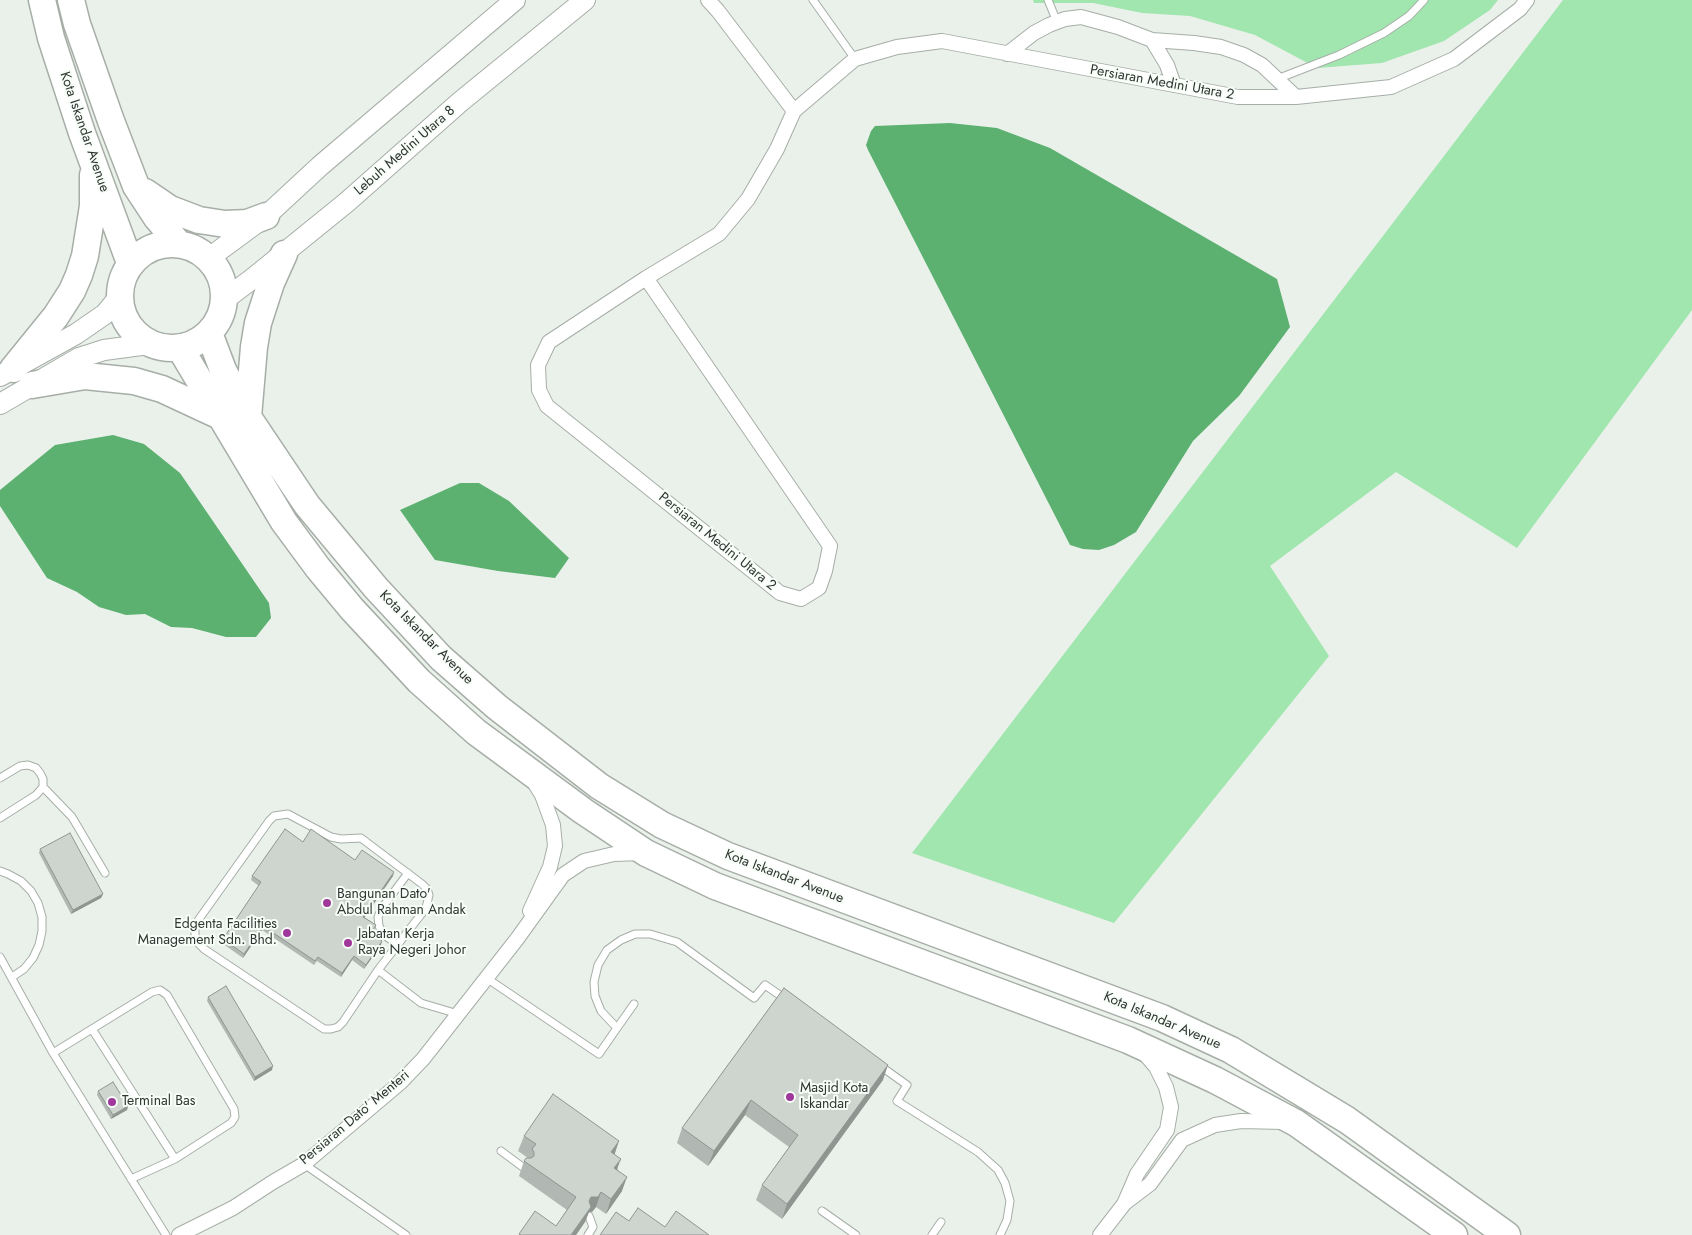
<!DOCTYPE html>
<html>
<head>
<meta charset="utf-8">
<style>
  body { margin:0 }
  canvas { display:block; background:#eaf1eb }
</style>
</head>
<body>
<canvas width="1692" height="1235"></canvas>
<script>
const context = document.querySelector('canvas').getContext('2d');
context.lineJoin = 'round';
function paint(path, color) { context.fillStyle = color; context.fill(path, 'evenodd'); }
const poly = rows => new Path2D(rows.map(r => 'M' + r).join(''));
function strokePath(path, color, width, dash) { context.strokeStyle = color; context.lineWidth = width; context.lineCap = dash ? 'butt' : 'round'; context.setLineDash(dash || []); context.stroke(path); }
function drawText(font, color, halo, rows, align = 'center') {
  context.font = font + ' Jost,sans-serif'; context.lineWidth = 4; context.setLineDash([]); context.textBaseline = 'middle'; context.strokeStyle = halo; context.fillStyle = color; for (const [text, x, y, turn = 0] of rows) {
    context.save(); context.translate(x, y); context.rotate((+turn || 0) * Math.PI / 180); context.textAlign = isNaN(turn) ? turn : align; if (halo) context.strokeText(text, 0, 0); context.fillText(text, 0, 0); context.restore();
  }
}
paint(poly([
  [1033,0,1498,0,1490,10,1444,41,1382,63,1317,68,1255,35,1190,16,1142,13,1093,3,1034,3],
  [1563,0,1692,0,1692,310,1517,548,1396,472,1270,566,1329,656,1114,923,912,853]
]), '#a1e6ae');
paint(poly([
  [950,123,997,128,1050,148,1277,279,1290,327,1239,396,1193,441,1136,532,1114,545,1099,550,1083,549,1070,545,868,150,866,145,871,131,875,126],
  [113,435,144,444,180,473,269,603,271,618,256,637,226,637,192,628,171,627,145,614,126,615,99,607,77,592,47,578,0,506,0,490,55,445],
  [460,483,479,483,509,501,569,558,555,578,498,571,435,560,400,510]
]), '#5cb170');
const lane = poly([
  [813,0,855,59],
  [1048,0,1057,22],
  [1277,79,1339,55,1384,33,1409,16,1424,0],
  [0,778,20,766,28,765,36,768,40,773,43,779,43,787,36,795,0,818],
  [43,787,72,817,105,873],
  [0,871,8,874,21,881,31,891,38,903,42,917,42,931,39,945,33,958,24,969,12,977],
  [398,945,383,934,379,926,378,917,382,908,408,873],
  [0,957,53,1053,166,1235],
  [378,970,426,908,429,895,427,889,422,884,361,838,341,839,331,837,288,814,274,816,269,821,199,919,195,927,195,935,198,943,204,949,324,1029,331,1029,338,1027,343,1022,378,970,421,1003,458,1014],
  [485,977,599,1054,617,1028,601,1011,595,996,594,982,598,965,607,950,621,940,635,934,650,934,677,942,754,998,765,985,787,1000],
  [617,1028,634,1004],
  [92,1029,175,1159],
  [53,1053,152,992,160,990,167,995,234,1109,235,1117,231,1123,175,1159,131,1179],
  [879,1065,907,1085,897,1101,978,1152,998,1170,1005,1183,1010,1201,1007,1220,1000,1235],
  [501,1151,524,1168],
  [304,1164,406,1235],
  [822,1211,856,1235],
  [588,1235,593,1227,589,1216],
  [932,1235,941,1222]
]);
const street = poly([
  [708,0,718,11,794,111],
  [1152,40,1167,65,1174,85],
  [1007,54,1034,33,1049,25,1065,19,1081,17,1118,27,1152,40,1194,43,1221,47,1244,55,1262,65,1296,97],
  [646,278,830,546,825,571,819,588,801,599,780,593,547,406,539,390,538,365,549,342,646,278,719,234,748,199,777,149,794,111,855,59,897,47,942,41,1238,97,1296,97,1391,87,1454,59,1520,9,1527,0],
  [530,911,550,867,555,846,553,825,542,795,534,782],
  [1125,1203,1150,1184,1182,1140,1215,1125,1241,1121,1283,1122],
  [179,1235,233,1208,273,1182,304,1164,400,1083,423,1059,517,939,563,875,584,861,614,854,641,853],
  [1100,1235,1124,1204,1137,1174,1167,1130,1171,1107,1166,1087,1156,1067,1144,1053]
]);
const secondary = poly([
  [209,258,266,216,320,166,515,0],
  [224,300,252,279,347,202,460,102,585,0],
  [0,376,76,334,105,314,119,297],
  [0,404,79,358,104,350,149,344]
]);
const highway = poly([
  [42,0,51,38,82,133,130,263],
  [71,0,77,24,111,121,136,186,157,218,178,243],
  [145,192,170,209,199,220,225,224,247,223,266,216],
  '120 296a52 52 0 1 1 104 0a52 52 0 1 1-104 0Z',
  [209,333,223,370,248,417,307,505,376,588,441,658,497,707,599,786,662,825,728,856,1162,1018,1231,1050,1347,1120,1507,1235],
  [180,348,284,522,318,568,352,609,419,681,476,732,583,811,646,853,715,886,1128,1040,1215,1080,1296,1123,1454,1235],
  [13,369,56,316,72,291,79,275,85,256,93,206,93,175],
  [32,385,85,376,134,381,162,389,220,416],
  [248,417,254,347,258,323,271,283,284,254]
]);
strokePath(lane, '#a6aea7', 9);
strokePath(street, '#a6aea7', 16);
strokePath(secondary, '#a6aea7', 22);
strokePath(highway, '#a6aea7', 29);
strokePath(lane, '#fff', 7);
strokePath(street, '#fff', 14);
strokePath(secondary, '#fff', 20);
strokePath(highway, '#fff', 26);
paint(poly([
  [303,842,355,860,393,876,364,917,376,925,372,934,381,945,364,969,352,960,341,977,317,961,314,965,262,930,243,958,222,943,223,939,259,886,251,880,252,876],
  [40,849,103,894,101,898,71,914,39,853],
  [784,988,883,1080,782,1219,756,1200,762,1185,789,1147,745,1115,708,1166,677,1143,682,1128],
  [208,997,272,1070,254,1081,207,1001],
  [98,1091,128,1106,127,1110,111,1119,97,1095],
  [524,1136,615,1154,622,1191,606,1214,596,1207,592,1212,589,1212,585,1222,576,1235,519,1235,519,1234,556,1226,567,1210,519,1176,524,1161,528,1158,518,1151]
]), '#b1b7b2');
paint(poly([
  [394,872,393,876,362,921,363,917],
  [103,894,101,898,71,914,73,910],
  [263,926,262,930,243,958,244,954],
  [382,941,381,945,364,969,366,965],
  [354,956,352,960,341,977,342,973],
  [888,1065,883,1080,782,1219,787,1204],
  [273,1066,272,1070,254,1081,255,1077],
  [751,1100,745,1115,708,1166,714,1151],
  [128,1106,127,1110,111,1119,113,1115],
  [619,1141,614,1156,611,1152],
  [621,1159,615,1174,614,1168],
  [627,1177,622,1191,606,1214,611,1199],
  [601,1192,596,1207,592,1212,589,1212,585,1222,576,1235,571,1235,585,1212,591,1197]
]), '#909591');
const building = poly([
  [285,829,303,842,311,829,355,860,362,850,394,872,363,917,376,925,371,934,382,941,366,965,354,956,342,973,318,957,315,961,263,926,244,954,223,939,261,882,252,876,285,829],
  [70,833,103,894,73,910,40,849,70,833],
  [226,986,273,1066,255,1077,208,997,226,986],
  [784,988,888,1065,787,1204,762,1185,798,1135,751,1100,714,1151,682,1128,784,988],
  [113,1082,128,1106,113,1115,98,1091,113,1082],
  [553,1094,619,1141,611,1152,621,1159,614,1168,627,1177,611,1199,601,1192,598,1197,591,1197,589,1201,591,1207,571,1235,521,1235,519,1234,535,1211,556,1226,576,1197,524,1161,526,1158,531,1158,534,1156,534,1152,532,1149,536,1144,524,1136,553,1094],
  [638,1208,665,1227,676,1211,709,1235,600,1235,616,1212,629,1221,638,1208]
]);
paint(building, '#ced5cf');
strokePath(building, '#909591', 1);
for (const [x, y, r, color] of [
  [327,903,5,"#a0389c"],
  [287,933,5,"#a0389c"],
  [348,943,5,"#a0389c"],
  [790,1097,5,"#a0389c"],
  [112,1102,5,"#a0389c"]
]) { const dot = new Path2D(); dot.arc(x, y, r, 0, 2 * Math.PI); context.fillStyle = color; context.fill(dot); strokePath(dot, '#f7fef8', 2); }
drawText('14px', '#313432', '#f7fef8', [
  ["Persiaran Medini Utara 2",1162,83,10],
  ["Kota Iskandar Avenue",84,132,71],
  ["Lebuh Medini Utara 8",405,151,-41],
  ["Persiaran Medini Utara 2",717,542,39],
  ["Kota Iskandar Avenue",426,638,45],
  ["Kota Iskandar Avenue",784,877,21],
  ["Kota Iskandar Avenue",1162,1021,23],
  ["Persiaran Dato' Menteri",355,1118,-40]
]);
drawText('14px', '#313432', '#f7fef8', [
  ["Bangunan Dato'",337,895],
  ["Abdul Rahman Andak",337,911],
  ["Edgenta Facilities",277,925,"right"],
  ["Management Sdn. Bhd.",277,941,"right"],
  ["Jabatan Kerja",358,935],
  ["Raya Negeri Johor",358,951],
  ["Masjid Kota",800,1089],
  ["Iskandar",800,1105],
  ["Terminal Bas",122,1102]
], 'left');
</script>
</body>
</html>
